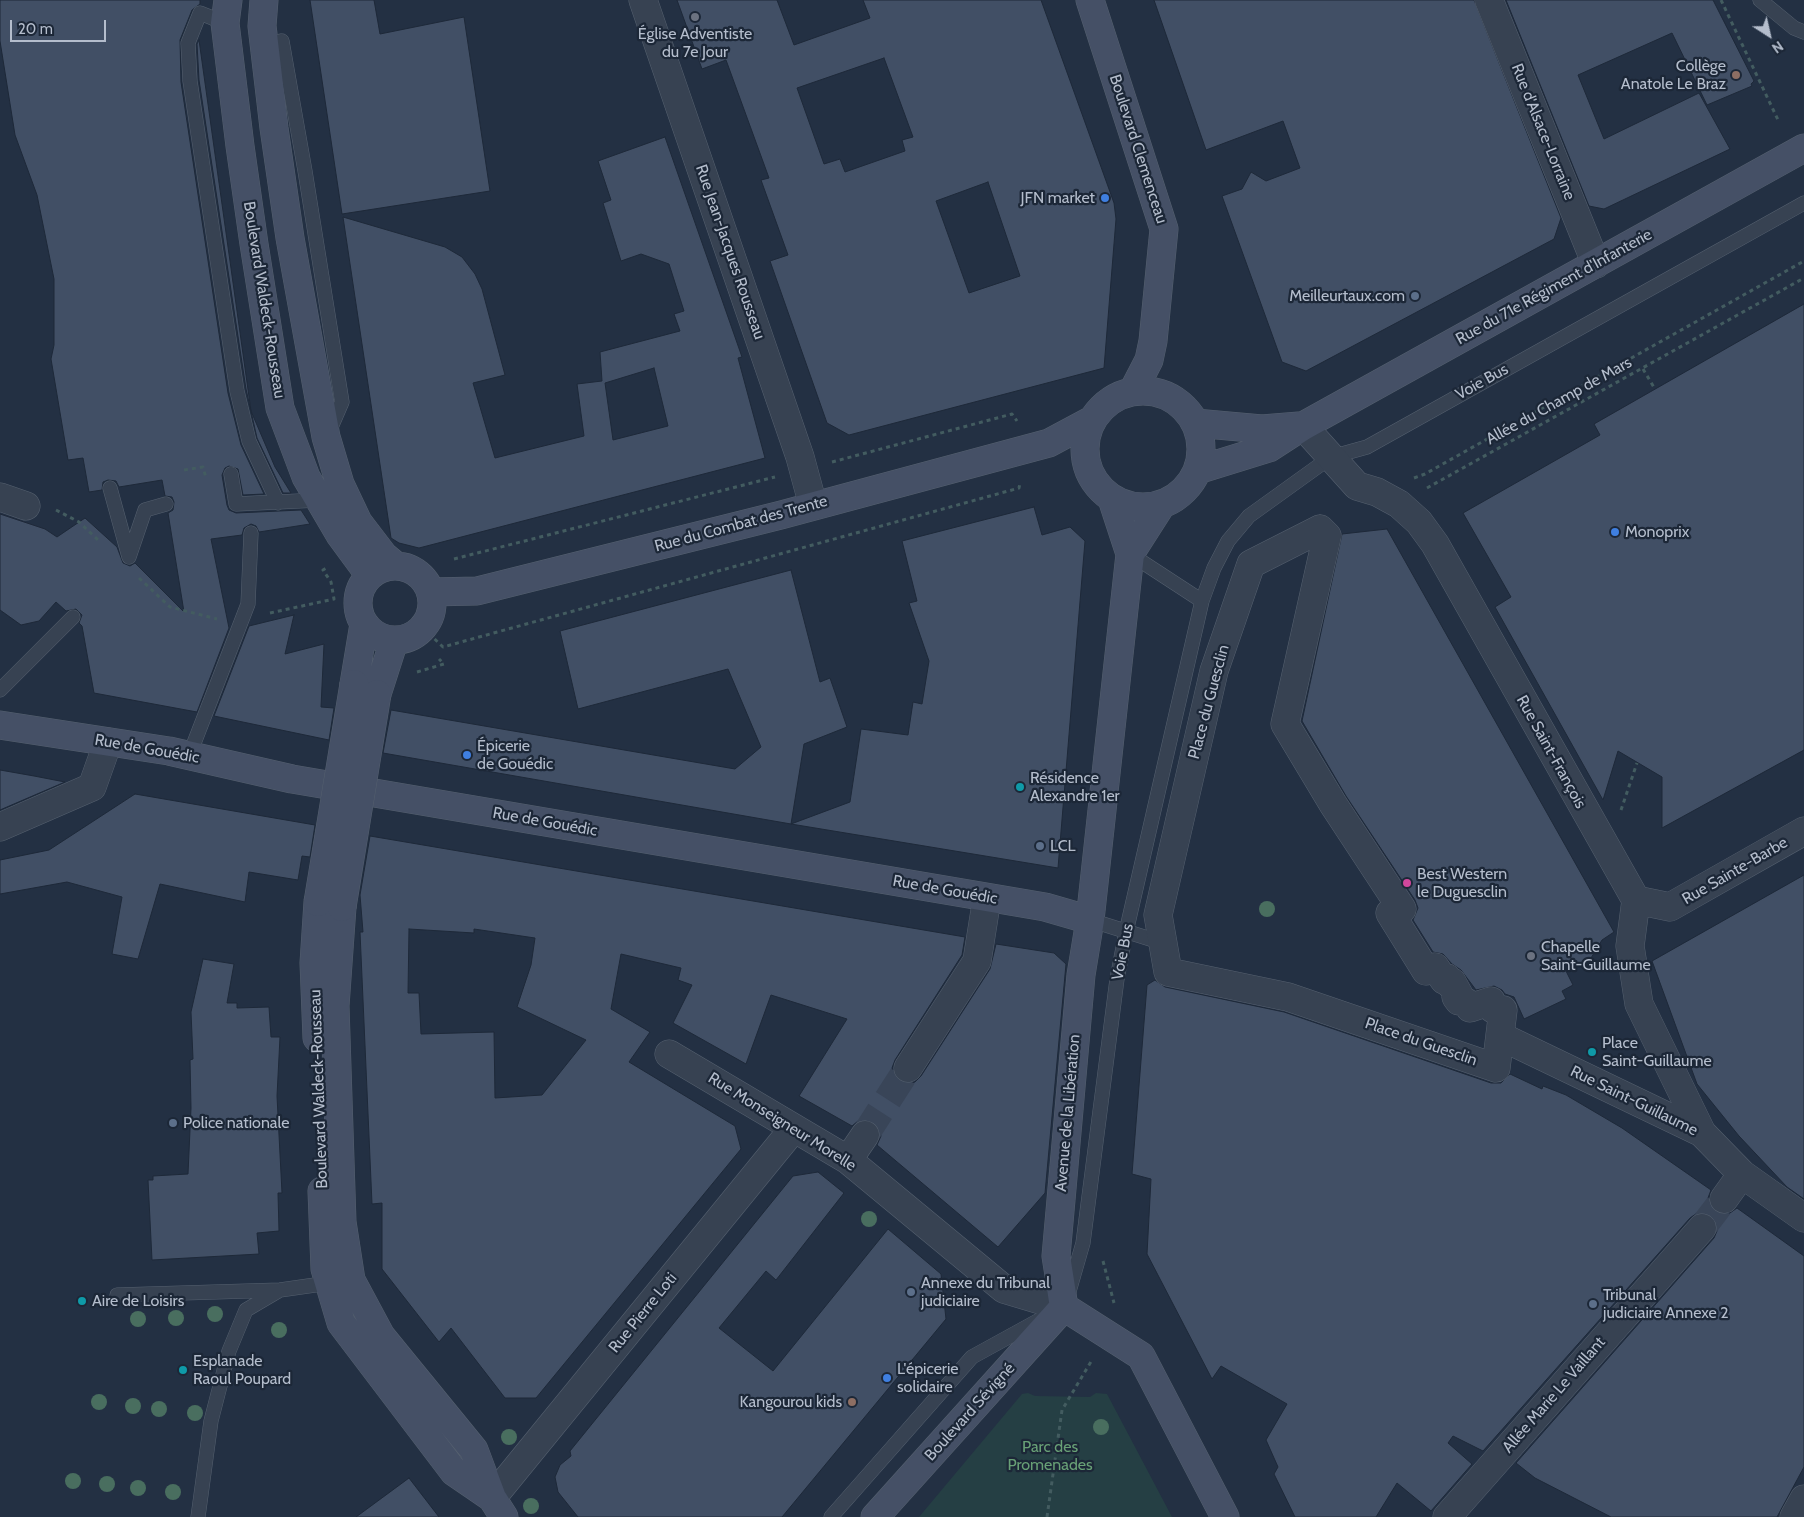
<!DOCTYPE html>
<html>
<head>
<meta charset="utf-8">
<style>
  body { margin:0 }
  #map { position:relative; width:1804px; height:1517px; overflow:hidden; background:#233043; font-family:Cabin,sans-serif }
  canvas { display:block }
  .north { position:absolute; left:1744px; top:10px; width:50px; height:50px; -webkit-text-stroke:4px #1c2737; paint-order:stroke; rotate:145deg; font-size:14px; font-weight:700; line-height:20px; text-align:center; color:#b4bdcc }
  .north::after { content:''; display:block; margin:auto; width:18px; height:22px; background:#b4bdcc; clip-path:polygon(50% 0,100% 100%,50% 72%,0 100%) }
  .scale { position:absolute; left:10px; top:20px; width:96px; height:22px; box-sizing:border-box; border:2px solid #b4bdcc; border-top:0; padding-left:6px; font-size:15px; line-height:18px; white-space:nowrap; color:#b4bdcc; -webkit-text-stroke:4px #1c2737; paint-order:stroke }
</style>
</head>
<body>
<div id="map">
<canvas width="1804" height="1517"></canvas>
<div class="north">N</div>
<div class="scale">20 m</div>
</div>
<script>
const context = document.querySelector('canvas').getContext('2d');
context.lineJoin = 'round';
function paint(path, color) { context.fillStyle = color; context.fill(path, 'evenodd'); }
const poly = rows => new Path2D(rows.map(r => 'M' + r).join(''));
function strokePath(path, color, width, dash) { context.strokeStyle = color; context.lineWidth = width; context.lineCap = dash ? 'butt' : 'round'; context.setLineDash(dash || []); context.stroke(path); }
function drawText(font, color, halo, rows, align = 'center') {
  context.font = font + ' Cabin,sans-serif'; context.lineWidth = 4.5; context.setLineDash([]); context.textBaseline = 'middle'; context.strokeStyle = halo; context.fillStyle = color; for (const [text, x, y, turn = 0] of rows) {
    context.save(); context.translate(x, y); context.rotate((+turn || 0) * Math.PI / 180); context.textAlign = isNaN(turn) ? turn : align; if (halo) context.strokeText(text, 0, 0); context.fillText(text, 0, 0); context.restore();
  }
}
paint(poly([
  [1028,1393,1035,1396,1090,1397,1096,1393,1107,1394,1172,1517,919,1517,1022,1394]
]), '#253f44');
const building = poly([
  [0,0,200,0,200,4,192,10,180,40,181,82,228,393,241,445,264,494,243,495,238,469,229,466,225,468,222,475,227,505,229,510,236,513,301,510,310,524,259,532,256,526,251,524,244,528,242,535,211,539,229,628,197,712,94,693,82,626,79,623,82,615,76,609,66,611,56,602,39,621,21,625,0,610,0,514,45,529,57,537,85,518,117,547,123,563,130,566,135,563,184,612,168,513,173,510,174,502,172,497,165,496,162,480,119,487,116,481,108,480,103,482,102,490,89,492,83,458,68,460,51,359,54,345,54,279,37,195,15,135,0,41,0,0],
  [310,0,374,0,380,34,464,17,490,191,342,214,310,0],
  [677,0,777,0,794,45,870,18,863,0,1041,0,1114,203,1116,219,1104,368,849,435,827,423,770,261,788,255,761,180,769,178,726,60,702,69,677,0],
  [884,58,913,137,902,140,905,151,845,172,840,159,824,164,797,88,884,58],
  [988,182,1020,276,969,293,936,201,988,182],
  [1154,0,1474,0,1561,218,1554,239,1306,371,1282,362,1222,196,1242,189,1251,172,1266,181,1300,168,1283,121,1206,150,1154,0],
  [1506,0,1713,0,1754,81,1751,84,1752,86,1707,105,1672,33,1578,75,1604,139,1699,93,1730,149,1604,209,1589,206,1506,0],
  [199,40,251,411,275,467,291,493,283,493,257,438,246,389,199,80,197,44,199,40],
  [665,137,742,357,738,358,765,458,419,548,399,543,391,538,343,217,445,247,462,257,475,274,482,289,505,375,473,383,495,458,584,436,577,384,602,381,600,352,680,331,674,314,684,311,669,264,641,254,621,261,603,203,611,200,598,161,665,137],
  [654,368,668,426,613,440,605,383,654,368],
  [1804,304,1804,750,1662,828,1662,777,1618,751,1603,800,1495,607,1511,597,1463,513,1600,435,1594,424,1804,304],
  [1034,507,1042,535,1070,527,1085,541,1058,868,791,824,850,802,861,729,908,735,913,702,922,704,929,661,909,603,917,601,902,541,1034,507],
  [1387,529,1614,932,1602,940,1591,958,1566,971,1573,985,1562,991,1566,999,1524,1019,1514,997,1505,994,1502,990,1494,986,1476,990,1461,970,1452,964,1443,954,1433,952,1413,920,1418,908,1415,900,1346,796,1302,721,1342,534,1387,529],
  [791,570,820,682,830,678,847,727,804,744,791,824,383,753,391,710,735,769,761,747,728,669,578,709,560,631,791,570],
  [294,615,285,654,324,644,321,707,334,708,329,740,214,716,249,626,294,615],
  [0,770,34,776,65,782,0,810,0,770],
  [135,794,315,825,310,857,302,856,298,880,249,872,245,902,160,884,138,959,112,954,122,897,67,882,0,894,0,860,49,850,135,794],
  [370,836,965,937,962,955,895,1060,892,1068,894,1076,900,1081,907,1084,915,1082,921,1076,990,969,996,944,1054,953,1066,964,1045,1193,998,1247,877,1145,881,1136,879,1129,874,1122,866,1119,858,1121,852,1126,799,1096,847,1019,771,995,746,1064,673,1023,692,985,678,980,681,968,621,954,611,1009,650,1032,629,1062,735,1126,741,1149,536,1398,505,1398,451,1328,439,1342,382,1269,382,1203,372,1204,360,932,363,932,360,895,370,836],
  [409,929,474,933,474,929,535,938,531,965,517,1007,586,1040,542,1095,495,1098,494,1032,421,1034,419,993,408,993,409,929],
  [1804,875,1804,1199,1787,1187,1739,1136,1697,1084,1652,961,1804,875],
  [203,959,234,964,227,1003,237,1003,237,1008,269,1007,271,1037,280,1037,277,1096,282,1193,278,1193,279,1231,257,1233,259,1254,152,1260,148,1180,153,1180,153,1176,188,1174,191,1108,190,1060,193,1059,191,1012,203,959],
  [1155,980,1165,987,1284,1012,1491,1083,1501,1083,1510,1074,1542,1089,1543,1086,1566,1095,1622,1128,1711,1190,1708,1198,1710,1205,1715,1212,1723,1215,1730,1213,1737,1208,1804,1256,1804,1467,1777,1517,1611,1517,1535,1478,1516,1463,1714,1238,1717,1231,1717,1223,1712,1216,1705,1213,1697,1213,1690,1218,1483,1451,1453,1436,1448,1443,1472,1464,1431,1511,1397,1483,1376,1517,1295,1517,1274,1474,1278,1467,1266,1440,1287,1404,1221,1366,1212,1379,1147,1254,1151,1179,1132,1174,1147,985,1155,980],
  [818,1172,844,1193,776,1280,766,1271,719,1328,773,1371,888,1229,941,1274,946,1319,782,1517,578,1517,558,1492,555,1477,560,1465,571,1456,570,1451,793,1176,818,1172],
  [409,1478,439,1517,356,1517,409,1478]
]);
paint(building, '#414f65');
strokePath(building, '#1e2939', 1);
strokePath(poly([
  [865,1135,908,1068],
  [1702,1228,1724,1199]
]), '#394558', 28, [28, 14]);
const lane = poly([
  [1760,0,1794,28,1804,32],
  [225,23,200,13,188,43,190,81,237,391,249,441,278,503],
  [264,44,282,41,305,171,342,402,329,432],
  [231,474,236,504,319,500],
  [110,488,129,557],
  [1130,554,1202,601],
  [129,557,145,510,166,504],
  [0,690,73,617],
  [189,756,248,604,251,533],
  [1090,920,1163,943],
  [117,1295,280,1290,329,1283],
  [1068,1295,1083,1243,1117,979,1126,932,1202,601,1214,568,1228,541,1249,516,1331,457,1367,447,1804,203],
  [198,1517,211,1421,229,1351,246,1310,280,1290],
  [831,1517,972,1357,1043,1318]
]);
const street = poly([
  [643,0,800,457,813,505],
  [1489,0,1596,264],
  [1303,426,1357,486,1377,492,1399,504,1419,522,1435,544,1636,900,1630,946,1639,1004,1702,1133],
  [0,497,26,506],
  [1320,529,1327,536,1285,724,1333,804,1402,909,1398,908,1390,913,1426,971,1435,967,1444,980,1447,978,1450,984,1452,982,1459,995,1456,997,1459,1001,1461,999,1469,1004,1470,1008,1491,1001,1493,1009,1503,1010,1496,1068,1288,997,1168,972,1158,915,1214,671,1251,564,1320,529],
  [0,827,92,787,108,742],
  [1636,900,1670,907,1804,831],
  [1500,1036,1702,1133,1742,1174,1804,1218],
  [669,1054,848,1160,1004,1289,1064,1307],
  [908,1068,977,961,987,898],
  [848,1160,865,1135],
  [1724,1199,1742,1174],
  [492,1498,794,1128],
  [1447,1517,1702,1228],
  [1794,1517,1804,1499]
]);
const secondary = poly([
  [228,0,225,23,240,146,254,244,280,408,306,477,340,535,365,569,367,579],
  [264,0,262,26,274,128,290,238,326,437,340,484,358,522,384,556,396,566],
  [1090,0,1164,229,1153,341,1149,360,1133,391],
  '1085 449a58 58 0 1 1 116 0a58 58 0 1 1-116 0Z',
  [1195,423,1262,429,1299,426],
  [1198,470,1269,448,1303,426,1804,148],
  [1130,554,1162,504],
  '358 603a37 37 0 1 1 74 0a37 37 0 1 1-74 0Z',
  [431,592,477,591,781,515,1049,443,1092,420],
  [354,684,364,624],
  [377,694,394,641],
  [0,725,169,751,292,779,1045,907,1090,920],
  [342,907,335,1006,342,1222,351,1280,381,1336,474,1450,492,1498,504,1517],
  [317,1038,314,963,318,902],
  [322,1191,325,1269,341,1323,454,1472,492,1498],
  [1064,1307,1056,1256,1081,975,1090,920,1130,554,1112,499],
  [1064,1307,1141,1356,1225,1517],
  [875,1517,1064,1307]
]);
strokePath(lane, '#55606f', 15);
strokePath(street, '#55606f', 29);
strokePath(secondary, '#55606f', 29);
strokePath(poly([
  [1721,0,1779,122],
  [1643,369,1655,389],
  [832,462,1012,414,1017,421],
  [184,470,203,467,206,478],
  [1414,478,1425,474,1804,261],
  [1427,488,1804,278],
  [56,510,79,522,99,541],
  [454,559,775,477],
  [139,578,170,607,217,619],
  [270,613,334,599,331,582,323,570,328,567],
  [423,628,443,647,1019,488,1020,483],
  [417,672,444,664,439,659],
  [1621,810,1637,763],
  [1103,1261,1114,1303],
  [1047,1517,1062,1410,1092,1360]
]), '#435c60', 3, [4, 4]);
strokePath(lane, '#374252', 14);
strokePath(street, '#374252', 28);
strokePath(secondary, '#455066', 28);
const secondaryBridge = poly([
  [318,902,354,684],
  [342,907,377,694]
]);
strokePath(secondaryBridge, '#55606f', 29, []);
strokePath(secondaryBridge, '#455066', 28);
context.fillStyle = '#496e5f';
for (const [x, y] of [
  [1267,909],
  [869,1219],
  [215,1314],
  [176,1318],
  [138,1319],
  [279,1330],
  [99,1402],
  [133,1406],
  [159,1409],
  [195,1413],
  [1101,1427],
  [509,1437],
  [73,1481],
  [107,1484],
  [138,1488],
  [173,1492],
  [531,1506]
]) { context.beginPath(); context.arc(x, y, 8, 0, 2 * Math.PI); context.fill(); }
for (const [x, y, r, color] of [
  [695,17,5,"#6b7280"],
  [1736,75,5,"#8d6e63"],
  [1105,198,5,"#3f7fe0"],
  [1415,296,5,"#5c6f8a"],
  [1615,532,5,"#3f7fe0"],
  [467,755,5,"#3f7fe0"],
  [1020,787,5,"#0f9aa8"],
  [1040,846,5,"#5c6f8a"],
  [1407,883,5,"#d1479c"],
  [1531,956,5,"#6b7280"],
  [1592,1052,5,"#0f9aa8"],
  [173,1123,5,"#5c6f8a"],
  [911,1292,5,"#5c6f8a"],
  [82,1301,5,"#0f9aa8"],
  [1593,1304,5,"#5c6f8a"],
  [183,1370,5,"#0f9aa8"],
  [887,1378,5,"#3f7fe0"],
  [852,1402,5,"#8d6e63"]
]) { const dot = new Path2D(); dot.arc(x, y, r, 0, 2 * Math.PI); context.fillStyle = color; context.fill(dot); strokePath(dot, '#1c2737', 2); }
drawText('16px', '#b4bdcc', '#1c2737', [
  ["Église Adventiste",695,34,"center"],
  ["du 7e Jour",695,52,"center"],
  ["Collège",1726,66,"right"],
  ["Anatole Le Braz",1726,84,"right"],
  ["JFN market",1095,198,"right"],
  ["Meilleurtaux.com",1405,296,"right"],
  ["Monoprix",1625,532],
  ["Épicerie",477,746],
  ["de Gouédic",477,764],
  ["Résidence",1030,778],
  ["Alexandre 1er",1030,796],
  ["LCL",1050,846],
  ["Best Western",1417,874],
  ["le Duguesclin",1417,892],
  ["Chapelle",1541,947],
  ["Saint-Guillaume",1541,965],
  ["Place",1602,1043],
  ["Saint-Guillaume",1602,1061],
  ["Police nationale",183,1123],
  ["Annexe du Tribunal",921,1283],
  ["judiciaire",921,1301],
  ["Tribunal",1603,1295],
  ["judiciaire Annexe 2",1603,1313],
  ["Aire de Loisirs",92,1301],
  ["Esplanade",193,1361],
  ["Raoul Poupard",193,1379],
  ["L'épicerie",897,1369],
  ["solidaire",897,1387],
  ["Kangourou kids",842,1402,"right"]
], 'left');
drawText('16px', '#b4bdcc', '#1c2737', [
  ["Rue d'Alsace-Lorraine",1543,132,68],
  ["Boulevard Clemenceau",1138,149,72],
  ["Rue Jean-Jacques Rousseau",730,252,71],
  ["Rue du 71e Régiment d'Infanterie",1554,287,-29],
  ["Boulevard Waldeck-Rousseau",264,300,81],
  ["Voie Bus",1482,382,-29],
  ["Allée du Champ de Mars",1559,401,-29],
  ["Rue du Combat des Trente",741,524,-15],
  ["Place du Guesclin",1209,702,-75],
  ["Rue de Gouédic",147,749,10],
  ["Rue Saint-François",1551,752,61],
  ["Rue de Gouédic",545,822,10],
  ["Rue Sainte-Barbe",1735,871,-30],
  ["Rue de Gouédic",945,890,10],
  ["Voie Bus",1123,952,-79],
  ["Place du Guesclin",1421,1042,19],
  ["Boulevard Waldeck-Rousseau",319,1089,-92],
  ["Rue Saint-Guillaume",1634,1101,26],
  ["Avenue de la Libération",1068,1113,-85],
  ["Rue Monseigneur Morelle",782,1122,32],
  ["Rue Pierre Loti",643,1313,-51],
  ["Allée Marie Le Vaillant",1554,1395,-49],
  ["Boulevard Sévigné",970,1412,-48]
]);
drawText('16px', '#68a076', '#1c2737', [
  ["Parc des",1050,1447],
  ["Promenades",1050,1465]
]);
</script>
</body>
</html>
